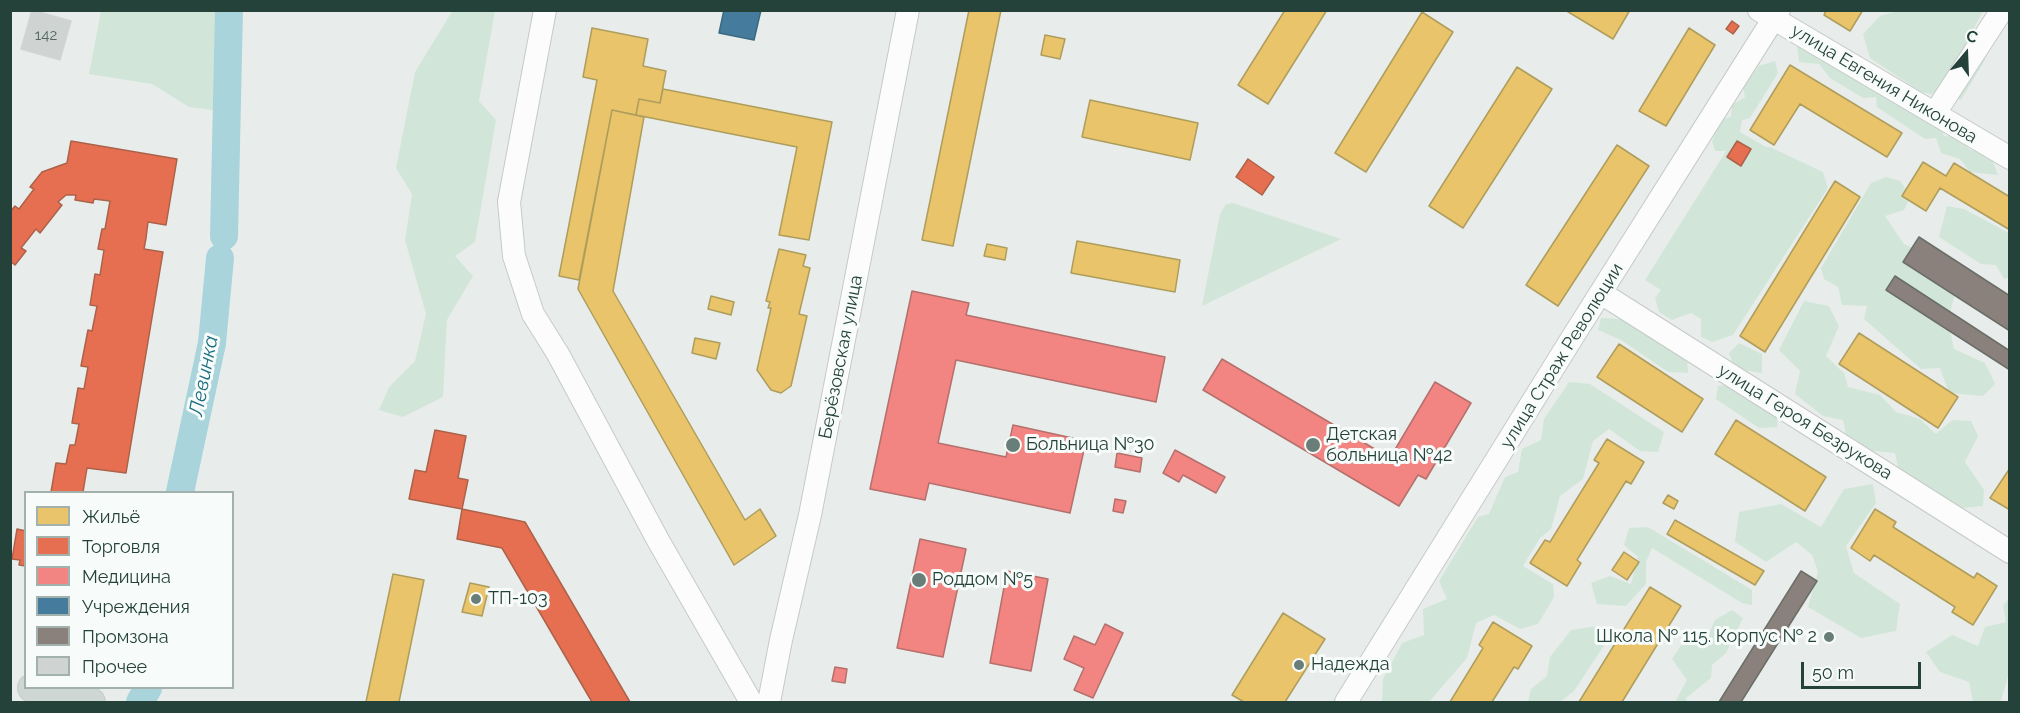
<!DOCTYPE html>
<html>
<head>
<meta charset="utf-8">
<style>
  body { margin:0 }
  #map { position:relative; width:2020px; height:713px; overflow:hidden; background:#e8edeb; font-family:Raleway,sans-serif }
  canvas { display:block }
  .frame { position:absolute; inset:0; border:12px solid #24423a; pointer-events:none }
  .legend { position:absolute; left:24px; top:491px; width:210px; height:198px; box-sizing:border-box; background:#f7fbf9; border:2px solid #a3b1ad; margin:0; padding:8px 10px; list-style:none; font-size:18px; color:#24423a }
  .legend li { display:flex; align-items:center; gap:12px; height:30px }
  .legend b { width:30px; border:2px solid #a3b1ad }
  .north { position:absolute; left:1936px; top:24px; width:60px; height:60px; -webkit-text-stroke:4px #f7fbf9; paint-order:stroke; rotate:19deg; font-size:16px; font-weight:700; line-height:24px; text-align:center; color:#24423a }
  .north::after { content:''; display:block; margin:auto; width:21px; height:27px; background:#24423a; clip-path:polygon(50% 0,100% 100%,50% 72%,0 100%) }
  .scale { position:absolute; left:1801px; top:662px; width:120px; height:27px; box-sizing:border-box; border:3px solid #24423a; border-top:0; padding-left:8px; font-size:18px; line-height:21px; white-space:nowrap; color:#24423a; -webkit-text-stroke:4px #f7fbf9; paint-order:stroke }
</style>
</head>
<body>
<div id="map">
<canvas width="2020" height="713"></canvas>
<div class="frame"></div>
<ul class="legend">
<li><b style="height:16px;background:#e9c46a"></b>Жильё</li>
<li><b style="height:16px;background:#e76f51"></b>Торговля</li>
<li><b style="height:16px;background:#f28482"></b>Медицина</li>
<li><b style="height:16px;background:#457b9d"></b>Учреждения</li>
<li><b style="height:16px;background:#8a817c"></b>Промзона</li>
<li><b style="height:16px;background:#cfd4d2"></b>Прочее</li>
</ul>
<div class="north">С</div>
<div class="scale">50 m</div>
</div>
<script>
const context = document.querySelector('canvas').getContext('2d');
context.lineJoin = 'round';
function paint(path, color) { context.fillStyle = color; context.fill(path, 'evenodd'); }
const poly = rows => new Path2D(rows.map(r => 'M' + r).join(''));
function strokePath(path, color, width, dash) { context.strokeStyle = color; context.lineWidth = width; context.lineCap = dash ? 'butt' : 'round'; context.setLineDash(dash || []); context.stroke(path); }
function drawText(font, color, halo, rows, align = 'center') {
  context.font = font + ' Raleway,sans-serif'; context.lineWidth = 6; context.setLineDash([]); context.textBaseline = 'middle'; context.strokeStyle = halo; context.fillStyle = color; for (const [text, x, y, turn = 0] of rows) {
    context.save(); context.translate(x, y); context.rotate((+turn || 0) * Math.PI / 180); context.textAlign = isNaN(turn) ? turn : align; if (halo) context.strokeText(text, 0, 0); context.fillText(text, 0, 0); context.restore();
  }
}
paint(poly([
  [453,10,495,11,479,101,496,120,475,242,455,256,473,276,447,320,443,397,403,417,379,410,389,387,415,361,426,314,405,240,412,194,396,168,415,72],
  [101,11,222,11,220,111,189,107,152,84,89,74],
  [1897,11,1983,11,1973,30,1985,60,1961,100,1921,92,1870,58,1863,34,1880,16],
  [1797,45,1939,117,1944,136,1959,137,1970,150,1989,152,1998,175,1970,172,1960,159,1941,153,1936,138,1925,139,1877,107,1876,97,1863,98,1830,78,1819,64,1799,62],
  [1775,61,1778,73,1750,118,1742,120,1740,132,1766,147,1770,147,1823,172,1828,188,1733,335,1712,342,1701,337,1701,319,1691,313,1672,320,1659,312,1655,298,1661,290,1645,280,1726,151,1715,151,1712,141,1722,119,1731,117,1732,105,1745,97,1743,87,1759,66],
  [1886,177,1900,181,1911,196,1904,210,1885,216,1904,244,1933,257,1957,286,1948,321,1954,349,1985,363,1995,384,1983,396,1949,393,1940,368,1921,369,1864,319,1867,306,1842,305,1838,287,1824,279,1821,268,1871,183],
  [1233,203,1341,239,1202,306,1220,214,1226,204],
  [1947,206,1964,209,2009,233,2009,278,2004,279,1996,265,1981,264,1939,237],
  [1804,301,1829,306,1839,326,1826,356,1844,373,1848,387,1880,395,1896,412,1920,419,1936,434,1952,420,1971,421,1978,436,1965,462,1984,490,1983,506,1962,508,1898,467,1895,453,1873,451,1846,434,1843,420,1823,416,1795,394,1800,371,1779,350],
  [1601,318,1631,320,1687,358,1688,373,1668,372,1621,340,1598,330],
  [1739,343,1762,354,1762,373,1735,369,1729,353],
  [1569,382,1590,384,1664,432,1658,452,1640,451,1609,429,1593,441,1583,479,1560,496,1551,529,1540,538,1523,566,1553,584,1554,597,1538,624,1520,629,1494,615,1476,623,1467,658,1429,702,1379,702,1382,702,1383,679,1402,643,1424,635,1423,609,1447,599,1439,581,1478,517,1489,514,1505,477,1518,472,1522,449,1541,440,1544,419],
  [1732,384,1778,414,1777,427,1759,428,1716,399,1718,386],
  [1873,484,1876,503,1846,546,1854,573,1900,604,1896,631,1861,638,1808,607,1818,572,1812,555,1796,542,1766,562,1735,542,1739,512,1781,504,1821,527,1844,489],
  [1648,527,1752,590,1752,605,1742,603,1652,548,1646,562,1646,584,1626,606,1597,604,1591,583,1610,576,1631,584,1638,557,1624,545,1629,528],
  [2009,598,2009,673,2001,701,1973,702,1969,682,1940,672,1926,652,1952,635,1978,646,1985,627,2006,622,2003,606],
  [1732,610,1743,618,1726,653,1712,665,1711,678,1686,698,1687,702,1675,702,1687,680,1672,659,1688,635,1707,638,1715,620],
  [1596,626,1605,644,1574,691,1560,702,1528,702,1531,689,1547,676,1550,657,1571,630]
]), '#d1e6d8');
const homes = poly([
  [969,10,1001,10,953,246,922,240,969,10],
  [1285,10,1327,10,1268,104,1238,85,1285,10],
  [1565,10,1630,10,1613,39,1565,10],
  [1826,10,1863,10,1850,31,1824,15,1826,10],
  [1422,12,1453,32,1366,172,1335,153,1422,12],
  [592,28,648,39,643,66,666,71,660,103,639,99,636,115,612,110,579,280,559,276,597,80,583,77,592,28],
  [1689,28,1715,45,1666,126,1639,111,1689,28],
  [1045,35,1065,39,1060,59,1041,55,1045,35],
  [1790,65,1902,133,1887,157,1800,104,1774,145,1750,130,1790,65],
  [1517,67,1552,89,1463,228,1429,206,1517,67],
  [663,89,832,122,809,240,779,235,797,147,636,115,639,99,660,103,663,89],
  [1090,100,1198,123,1190,160,1082,137,1090,100],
  [612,110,644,117,613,291,745,520,760,509,776,536,734,565,578,289,612,110],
  [1617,145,1649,166,1558,306,1526,285,1617,145],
  [1923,162,1946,176,1954,163,2010,197,2010,230,1940,188,1926,211,1902,196,1923,162],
  [1835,181,1860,197,1765,352,1740,336,1835,181],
  [1077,241,1180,260,1175,292,1071,273,1077,241],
  [987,244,1007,248,1005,260,984,256,987,244],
  [779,249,806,255,803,266,810,268,799,314,807,316,791,386,781,393,771,390,757,370,771,308,768,308,770,302,766,301,779,249],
  [711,296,734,302,731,315,708,309,711,296],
  [1859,333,1958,397,1938,428,1839,364,1859,333],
  [695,338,720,343,716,359,692,353,695,338],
  [1619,344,1703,399,1682,432,1597,377,1619,344],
  [1736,420,1826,477,1805,511,1715,454,1736,420],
  [1607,439,1644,462,1631,484,1626,481,1577,560,1581,563,1567,586,1530,563,1545,540,1550,542,1599,463,1594,460,1607,439],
  [2010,468,2010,510,1990,498,2010,468],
  [1668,495,1678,501,1674,509,1663,503,1668,495],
  [1875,509,1896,522,1893,527,1974,578,1977,573,1997,586,1973,625,1952,612,1955,607,1874,555,1870,561,1851,548,1875,509],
  [1675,520,1764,571,1755,585,1667,534,1675,520],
  [1624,552,1639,562,1627,580,1612,570,1624,552],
  [393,574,424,580,399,702,366,702,393,574],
  [470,583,489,587,482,616,462,612,470,583],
  [1650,587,1681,606,1622,702,1579,702,1650,587],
  [1283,613,1325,639,1285,702,1244,702,1232,695,1283,613],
  [1493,622,1532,646,1518,669,1514,667,1492,702,1450,702,1483,648,1479,645,1493,622]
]);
paint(homes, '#e9c46a');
strokePath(homes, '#ae9d5c', 1.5);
const shops = poly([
  [1732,21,1739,26,1733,34,1726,29,1732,21],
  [71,141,177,159,166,225,148,222,146,238,144,249,163,252,126,473,87,468,83,492,51,492,56,463,66,464,70,445,75,445,79,424,72,423,78,388,84,389,88,367,81,366,88,330,92,331,97,306,90,305,95,274,100,275,104,250,98,249,102,229,105,229,110,201,94,199,93,203,75,200,76,195,66,195,58,202,62,205,40,233,36,229,21,248,26,251,15,265,10,261,10,212,15,206,19,209,34,189,30,187,42,172,67,163,71,141],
  [1737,141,1751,149,1741,166,1727,157,1737,141],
  [1248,159,1274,177,1262,195,1236,177,1248,159],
  [435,430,466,436,458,478,468,480,462,509,409,499,415,470,426,472,435,430],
  [462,509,525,522,630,702,592,702,502,548,457,539,462,509],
  [17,529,26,531,26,566,19,565,20,560,12,559,17,529]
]);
paint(shops, '#e76f51');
strokePath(shops, '#ac624a', 1.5);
const health = poly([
  [912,291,969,303,966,315,1165,357,1156,402,956,360,938,443,1006,457,1013,425,1086,441,1070,513,929,483,925,500,870,489,912,291],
  [1222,359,1390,458,1435,382,1471,403,1426,479,1418,475,1399,506,1203,390,1222,359],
  [1175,450,1225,477,1216,493,1183,475,1179,482,1163,473,1175,450],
  [1117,453,1142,458,1140,472,1115,467,1117,453],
  [1115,499,1126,501,1123,513,1113,511,1115,499],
  [920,539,966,549,943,657,897,648,920,539],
  [1007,571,1048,579,1031,671,990,663,1007,571],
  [1105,624,1123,633,1093,698,1074,690,1084,668,1064,659,1074,636,1095,645,1105,624],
  [835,667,847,669,845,683,832,681,835,667]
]);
paint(health, '#f28482');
strokePath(health, '#b4706c', 1.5);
const public = poly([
  [724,10,761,10,754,40,719,33,724,10]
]);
paint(public, '#457b9d');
strokePath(public, '#3b6a7f', 1.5);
const industry = poly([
  [1919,237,2010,296,2010,331,1903,262,1919,237],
  [1895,276,2010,351,2010,370,1886,290,1895,276],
  [1801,571,1817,581,1741,702,1719,702,1801,571]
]);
paint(industry, '#8a817c');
strokePath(industry, '#6b6e68', 1.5);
strokePath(poly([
  [224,236,229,10],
  [180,492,212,343,220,258],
  [140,702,148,688]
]), '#a9d4db', 28);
const building = poly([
  [32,10,71,21,60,60,21,49,32,10]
]);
paint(building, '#cfd4d2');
strokePath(building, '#d1d6d4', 1.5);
const minor = poly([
  [545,10,509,202,514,256,533,314,558,354,659,542,751,702],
  [1759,10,2010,158],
  [1935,113,2002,10],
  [1601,293,2010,552],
  [769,702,781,640,810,515,908,10],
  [1346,702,1572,338,1779,10]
]);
const major = poly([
  [32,688,91,702]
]);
strokePath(minor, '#c5cac8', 24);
strokePath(major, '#c3ccc9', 30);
strokePath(minor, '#fcfcfc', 22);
strokePath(major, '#cfd7d5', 28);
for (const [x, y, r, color] of [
  [1013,445,8,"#697e78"],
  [1313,445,8,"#697e78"],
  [919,580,8,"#697e78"],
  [476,599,6,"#697e78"],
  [1829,637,6,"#697e78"],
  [1299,665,6,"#697e78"]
]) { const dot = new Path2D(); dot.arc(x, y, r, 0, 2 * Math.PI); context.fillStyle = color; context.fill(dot); strokePath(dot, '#f7fbf9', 2); }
drawText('15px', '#506761', null, [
  ["142",46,35]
]);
drawText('18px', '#24423a', '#f7fbf9', [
  ["улица Евгения Никонова",1884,84,31],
  ["улица Страж Революции",1562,356,-58],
  ["Берёзовская улица",841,357,-79],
  ["улица Героя Безрукова",1805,422,32]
]);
drawText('18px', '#24423a', '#f7fbf9', [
  ["Детская",1326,435],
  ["больница №42",1326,456],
  ["Больница №30",1026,445],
  ["Роддом №5",932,580],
  ["ТП-103",488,599],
  ["Школа № 115. Корпус № 2",1817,637,"right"],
  ["Надежда",1311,665]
], 'left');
drawText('italic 20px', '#1c6f80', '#f7fbf9', [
  ["Левинка",204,376,-79]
]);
</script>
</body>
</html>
